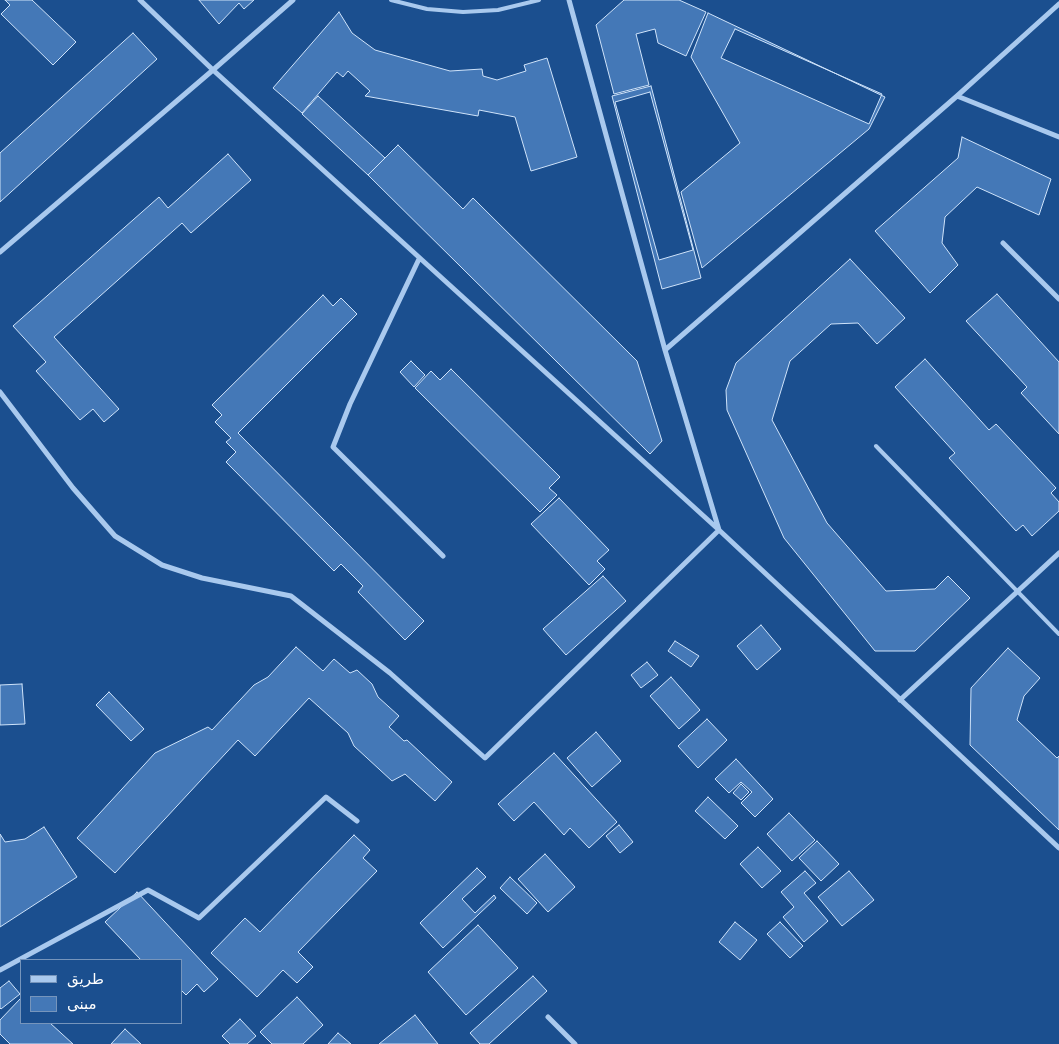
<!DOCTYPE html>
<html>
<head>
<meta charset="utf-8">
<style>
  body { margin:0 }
  #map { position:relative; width:1059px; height:1044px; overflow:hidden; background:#1b4f8f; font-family:"DejaVu Sans",Vazirmatn,sans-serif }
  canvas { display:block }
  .legend { position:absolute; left:20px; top:959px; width:162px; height:65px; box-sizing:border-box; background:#1b4f8f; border:1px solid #7695bc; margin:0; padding:6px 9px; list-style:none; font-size:15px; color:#fff }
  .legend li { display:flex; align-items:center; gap:10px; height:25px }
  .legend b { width:25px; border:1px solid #7695bc }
</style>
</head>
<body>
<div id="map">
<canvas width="1059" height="1044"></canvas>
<ul class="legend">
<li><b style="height:6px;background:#a9c9ee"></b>طريق</li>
<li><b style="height:14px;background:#4478b7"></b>مبنى</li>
</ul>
</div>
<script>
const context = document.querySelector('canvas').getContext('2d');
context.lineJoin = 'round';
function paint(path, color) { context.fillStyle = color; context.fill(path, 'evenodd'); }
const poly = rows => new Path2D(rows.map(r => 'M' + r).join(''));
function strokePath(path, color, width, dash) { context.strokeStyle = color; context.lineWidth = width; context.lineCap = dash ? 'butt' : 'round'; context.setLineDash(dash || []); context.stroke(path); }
const building = poly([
  [5,0,32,0,76,42,53,65,1,14,10,5,5,0],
  [199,0,254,0,244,9,239,3,219,24,199,0],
  [624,0,679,0,706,12,686,56,658,43,655,29,636,34,649,85,614,94,596,25,624,0],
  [339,12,352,33,375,50,450,71,482,69,483,76,497,80,526,71,524,65,547,58,577,157,531,171,515,117,479,110,478,116,365,96,370,91,348,71,343,77,337,72,302,113,273,88,339,12],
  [708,13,885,97,869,129,702,268,681,192,740,143,691,57,708,13],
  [735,29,882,94,869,124,721,58,735,29],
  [133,33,157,59,0,202,0,153,133,33],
  [651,86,701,278,662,289,612,96,651,86],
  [650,92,693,250,659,260,615,102,650,92],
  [318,96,385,158,368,175,302,114,318,96],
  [962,137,1051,179,1039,215,977,187,945,217,942,243,958,265,930,293,875,231,958,158,962,137],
  [398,145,463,209,473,198,637,361,662,441,650,454,368,175,398,145],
  [228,154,251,180,191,233,182,223,54,337,119,409,104,422,93,409,80,420,36,371,46,362,13,326,159,197,168,208,228,154],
  [850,259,905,318,877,344,858,323,831,324,790,361,772,420,827,523,886,591,935,589,948,576,970,598,915,651,875,651,784,538,727,410,726,390,736,363,850,259],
  [997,294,1059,362,1059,434,1021,393,1027,387,966,321,997,294],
  [323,295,333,306,341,298,357,314,238,433,424,621,405,640,358,592,363,586,341,564,334,571,226,462,236,452,226,442,231,438,215,422,222,415,212,405,323,295],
  [925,359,989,430,996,424,1056,488,1051,493,1059,502,1059,511,1032,536,1023,525,1016,531,949,458,955,453,895,387,925,359],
  [411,361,425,375,414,387,400,372,411,361],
  [451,369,560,477,549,488,557,495,540,512,415,388,431,371,440,380,451,369],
  [559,498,609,550,597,561,605,569,589,585,531,524,559,498],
  [603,576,626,601,566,655,543,629,603,576],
  [761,625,781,649,757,670,737,646,761,625],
  [675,641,699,656,691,667,668,651,675,641],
  [296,647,323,671,334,659,350,673,357,670,372,684,378,697,399,716,389,727,404,741,407,740,452,782,435,801,405,774,392,781,354,746,348,733,309,698,255,756,238,740,115,873,77,838,155,753,208,727,212,730,254,685,268,677,296,647],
  [1008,648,1040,678,1024,696,1017,720,1057,758,1059,756,1059,830,970,745,971,688,1008,648],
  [647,662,658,675,641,688,631,675,647,662],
  [671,677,700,710,679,729,650,696,671,677],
  [22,684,25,724,0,725,0,685,22,684],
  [109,692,144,729,131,741,96,705,109,692],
  [707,719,727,740,698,768,678,746,707,719],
  [596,732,621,761,592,787,567,758,596,732],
  [554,753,617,822,589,848,570,828,564,835,534,802,514,821,498,804,554,753],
  [736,759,773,799,755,817,741,803,752,792,741,782,729,793,715,779,736,759],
  [741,784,749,792,741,800,733,793,741,784],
  [708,797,738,826,725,839,695,811,708,797],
  [789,813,815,840,792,861,767,834,789,813],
  [619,825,633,842,620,853,606,836,619,825],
  [44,827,77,877,0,927,0,834,5,842,25,839,44,827],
  [354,835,370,850,363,858,377,871,298,952,313,967,297,983,283,970,257,997,211,953,245,918,260,932,354,835],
  [817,841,839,864,821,881,799,858,817,841],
  [758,847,781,871,762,888,740,864,758,847],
  [545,854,575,887,548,912,518,879,545,854],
  [477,868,486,877,462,899,475,913,494,895,496,898,443,948,420,923,477,868],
  [805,871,816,883,804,893,828,921,804,942,783,917,794,907,781,892,805,871],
  [849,871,874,900,842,926,818,897,849,871],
  [510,877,537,903,527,914,500,888,510,877],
  [137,892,218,979,204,992,197,984,186,995,181,990,181,960,141,960,105,922,137,892],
  [735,922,757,940,740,960,719,942,735,922],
  [780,922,803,946,790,958,767,934,780,922],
  [478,925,518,968,466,1015,428,972,478,925],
  [533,976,547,991,489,1044,480,1044,470,1033,533,976],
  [9,981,20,994,1,1009,0,1008,0,988,9,981],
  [297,997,323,1025,303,1044,272,1044,260,1032,297,997],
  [21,998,21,1023,50,1023,73,1044,10,1044,0,1034,0,1020,21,998],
  [415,1015,438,1044,379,1044,415,1015],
  [240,1019,256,1036,247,1044,230,1044,222,1036,240,1019],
  [125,1029,141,1044,111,1044,125,1029],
  [338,1033,351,1044,328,1044,338,1033]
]);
paint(building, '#4478b7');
strokePath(building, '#cfe3fa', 1);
strokePath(poly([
  [391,0,427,9,463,12,498,10,539,0],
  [876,446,1059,634]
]), '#a9c9ee', 4);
strokePath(poly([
  [140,0,213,70,719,530,1059,848],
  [957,96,1059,137],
  [1003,243,1059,299],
  [0,252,213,70,293,0],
  [419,259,350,404,333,447,443,556],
  [665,350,957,96,1059,4],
  [0,392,73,488,115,536,162,565,202,578,291,596,390,673,485,758,719,530,665,350,569,0],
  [900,700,1059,553],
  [0,970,148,890,199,918,326,797,357,821],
  [548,1017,575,1044]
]), '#a9c9ee', 5);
</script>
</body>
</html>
